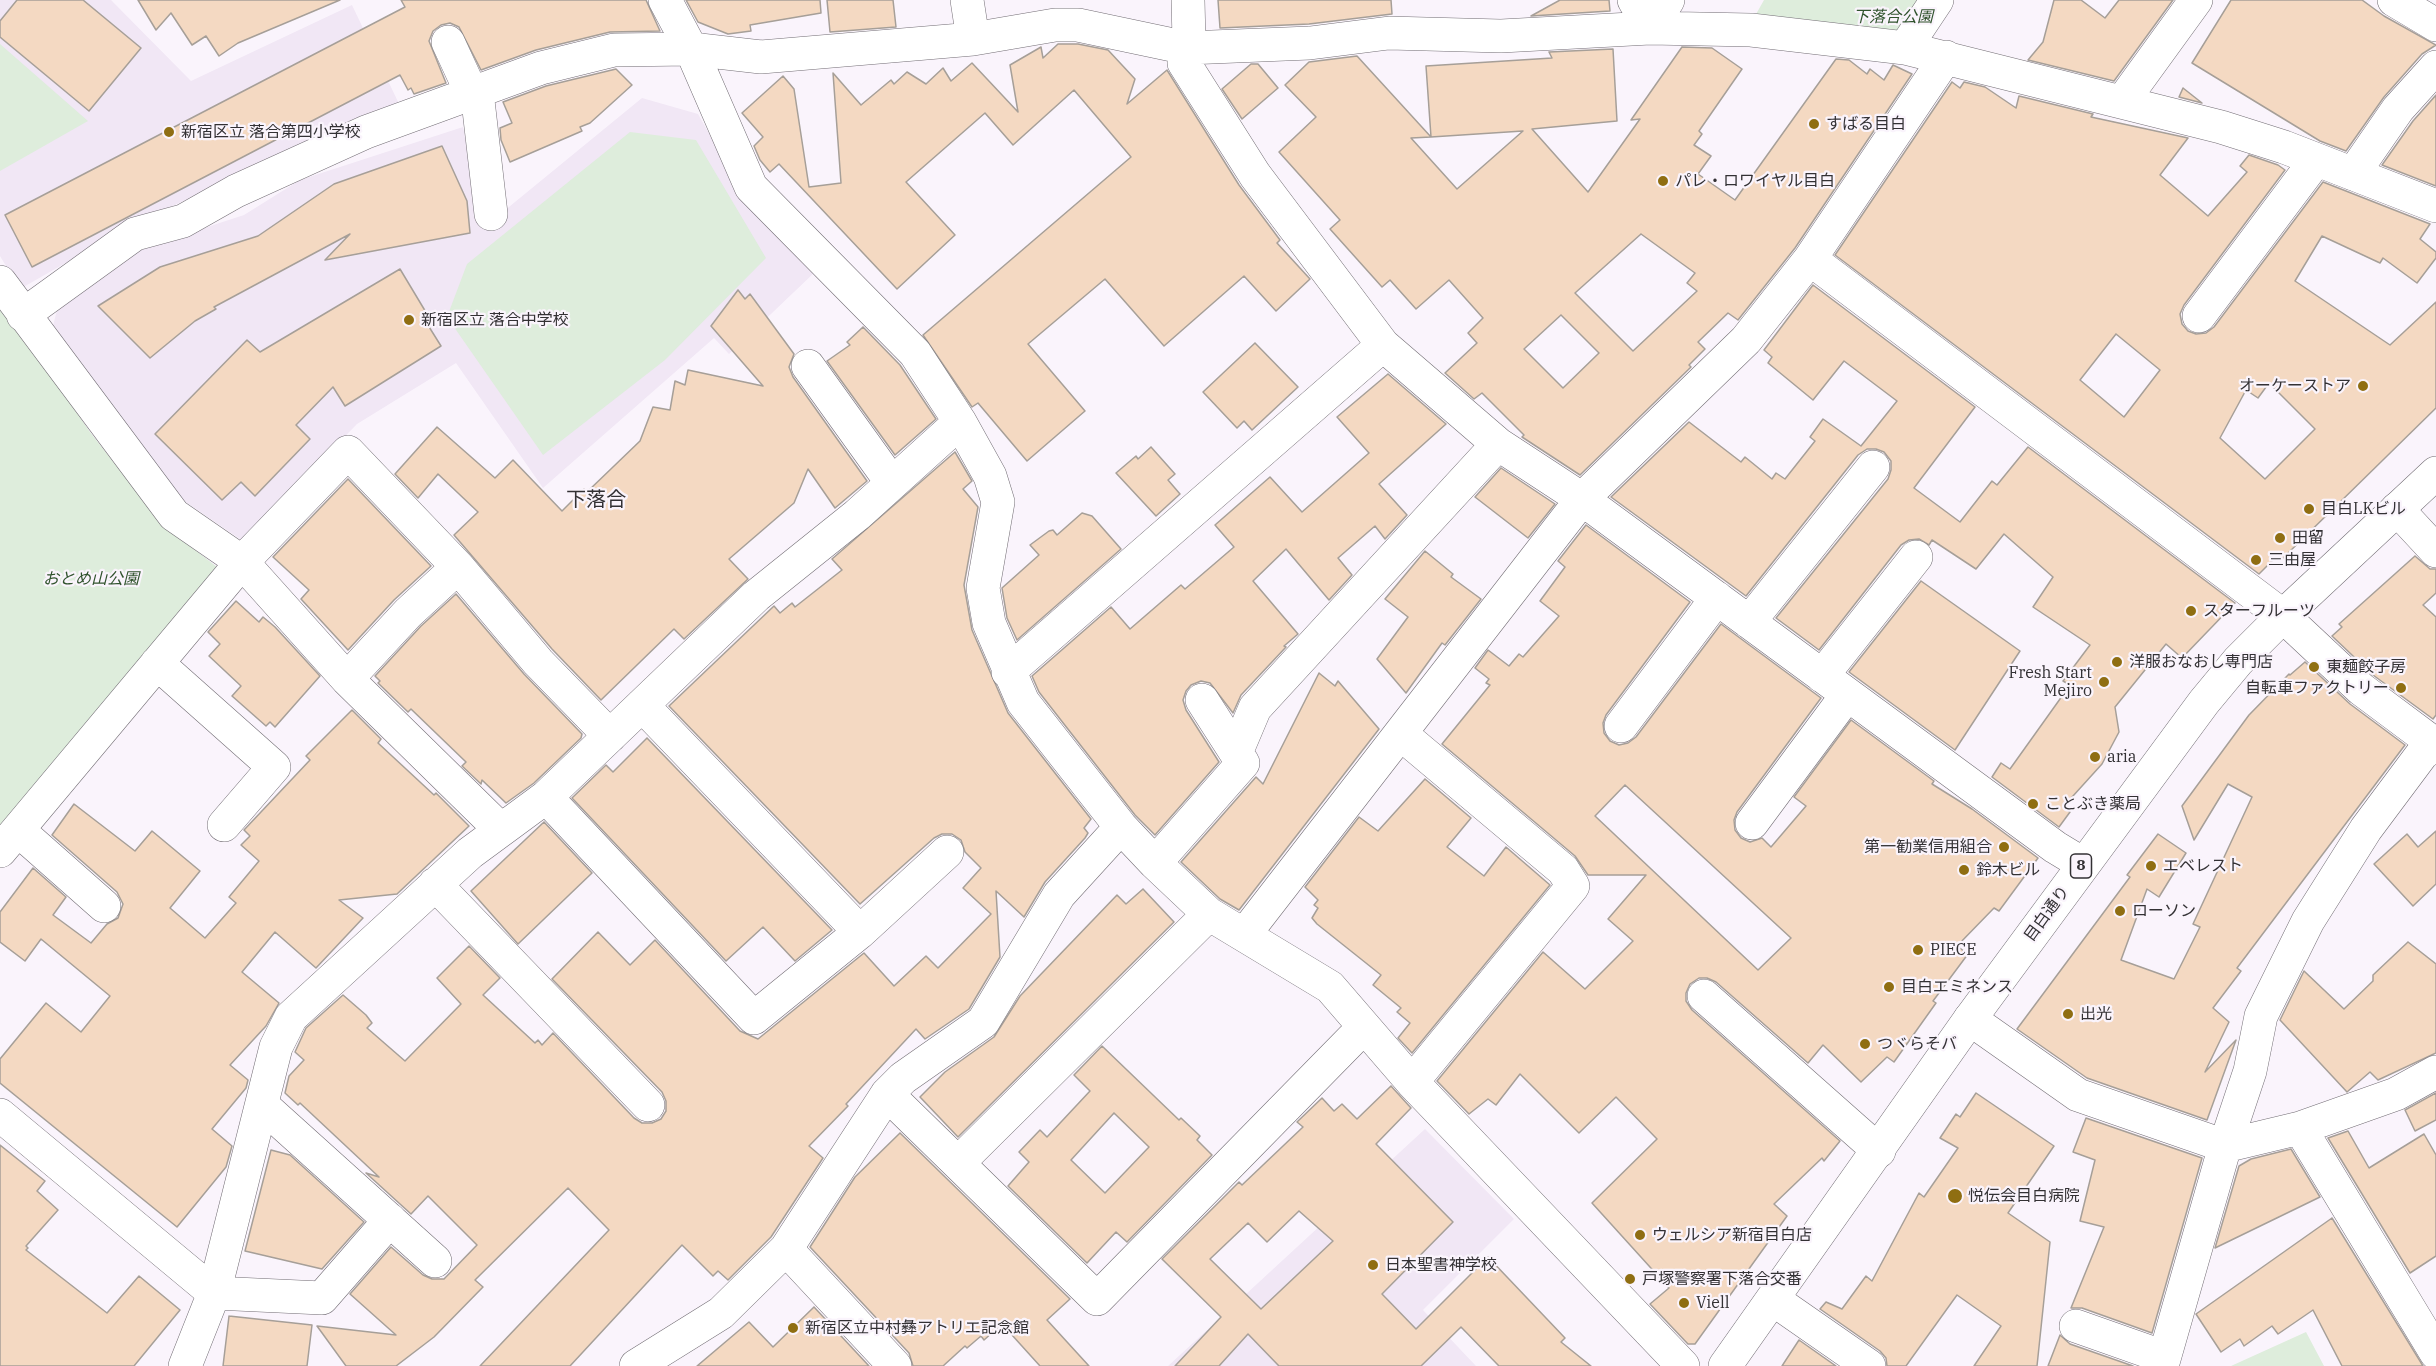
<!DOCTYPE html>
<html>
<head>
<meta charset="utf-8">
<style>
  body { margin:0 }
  canvas { display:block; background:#faf4fc }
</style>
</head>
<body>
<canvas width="2436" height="1366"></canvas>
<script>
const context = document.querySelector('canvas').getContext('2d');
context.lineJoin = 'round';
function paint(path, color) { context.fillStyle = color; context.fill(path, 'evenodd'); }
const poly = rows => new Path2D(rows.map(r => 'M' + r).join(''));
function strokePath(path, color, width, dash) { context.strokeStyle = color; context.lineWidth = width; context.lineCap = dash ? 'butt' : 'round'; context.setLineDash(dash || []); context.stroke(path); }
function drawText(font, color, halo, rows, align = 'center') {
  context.font = font + ' "IBM Plex Serif","Noto Sans JP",serif'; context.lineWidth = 4.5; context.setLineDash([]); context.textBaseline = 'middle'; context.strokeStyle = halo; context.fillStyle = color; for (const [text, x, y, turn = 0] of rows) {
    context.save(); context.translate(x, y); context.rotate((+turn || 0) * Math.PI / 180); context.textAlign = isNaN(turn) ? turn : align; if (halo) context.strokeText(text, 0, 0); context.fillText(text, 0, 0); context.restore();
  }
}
paint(poly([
  [0,0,111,0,191,81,352,5,400,106,277,157,132,225,20,289,0,256],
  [642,98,698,114,744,196,815,272,729,354,714,338,543,488,456,363,357,424,243,541,186,502,136,444,52,330,57,310,134,251,244,215,300,180,463,127,482,229],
  [1425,1129,1514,1219,1423,1310,1476,1366,1168,1366]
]), '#f1e7f5');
paint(poly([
  [1764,0,1926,0,1902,36,1755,16],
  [0,44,88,121,0,171],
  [630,132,696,140,766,258,665,360,543,455,447,317,467,264],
  [0,301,90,432,162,524,217,567,0,834],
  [2306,1332,2324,1366,2231,1366]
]), '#deeddc');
const building = poly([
  [17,0,83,0,141,48,89,111,0,37,0,21,17,0],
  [138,0,340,0,238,43,219,56,206,36,192,45,171,13,156,30,138,0],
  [401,0,646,0,660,31,610,32,536,50,481,70,459,27,450,23,441,25,433,31,429,41,446,83,414,94,411,88,408,90,400,75,32,267,5,215,405,7,401,0],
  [686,0,820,0,821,13,750,25,751,31,728,34,698,22,686,0],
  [827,0,893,0,896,27,830,32,827,0],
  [1218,0,1391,0,1392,14,1309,24,1220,28,1218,0],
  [1560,0,1609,0,1610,11,1531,16,1560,0],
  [2054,0,2081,0,2105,18,2119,0,2173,0,2114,81,2028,60,2043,42,2054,0],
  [2231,0,2362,0,2384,16,2436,45,2422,54,2384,97,2346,151,2320,141,2192,63,2231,0],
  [1058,44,1078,44,1108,50,1135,79,1127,104,1167,70,1239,185,1280,240,1277,243,1310,279,1276,311,1244,276,1164,346,1105,279,1028,344,1085,411,1027,461,978,403,972,407,923,335,1131,157,1074,90,1013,145,985,113,906,182,955,235,897,289,779,164,770,172,760,160,754,146,763,137,742,113,783,76,794,89,809,187,841,183,833,73,861,105,891,80,894,84,907,72,926,84,943,68,951,81,972,63,1018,112,1010,65,1041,47,1043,58,1058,44],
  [1682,47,1712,48,1742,69,1699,131,1702,134,1694,145,1711,156,1698,174,1735,200,1836,59,1849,60,1867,74,1870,69,1884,80,1893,65,1912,74,1795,248,1738,320,1728,313,1698,342,1705,349,1689,365,1691,367,1580,475,1522,437,1524,435,1482,393,1474,399,1445,373,1477,343,1468,333,1483,318,1449,280,1416,309,1390,280,1382,287,1330,229,1340,220,1279,152,1316,117,1285,85,1309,62,1357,56,1431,137,1426,66,1552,58,1549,52,1613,49,1617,121,1532,129,1588,192,1640,119,1631,120,1682,47],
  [1523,131,1457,189,1411,138,1431,137,1523,131],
  [1641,234,1695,273,1687,283,1697,291,1633,351,1575,293,1641,234],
  [1561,315,1599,353,1563,388,1524,349,1561,315],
  [1251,64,1258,64,1278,88,1242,119,1222,89,1251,64],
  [616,69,632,85,590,123,580,127,582,131,510,162,501,140,500,128,512,123,503,102,546,86,616,69],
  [1952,82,1960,88,1964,82,1985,87,2016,108,2019,96,2093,114,2091,117,2188,138,2160,175,2208,216,2247,172,2240,166,2249,155,2278,165,2285,170,2184,305,2180,314,2182,324,2188,331,2196,334,2206,333,2214,327,2323,182,2430,224,2420,239,2436,252,2436,258,2417,283,2383,258,2380,263,2322,236,2295,281,2390,345,2436,302,2436,408,2282,559,2278,555,2259,574,1835,255,1952,82],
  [2116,334,2160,370,2124,417,2080,380,2116,334],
  [2269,383,2315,429,2265,479,2220,438,2246,390,2258,398,2269,383],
  [2183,88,2202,103,2179,97,2183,88],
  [2436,95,2436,186,2382,165,2413,121,2436,95],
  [442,146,467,201,470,233,325,260,350,234,214,307,216,309,195,321,150,358,98,306,160,267,258,236,334,184,442,146],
  [400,269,430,319,426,322,441,346,345,406,333,387,296,425,310,439,255,496,241,482,222,500,155,434,247,340,260,352,400,269],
  [1813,285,1975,407,1914,488,1960,522,1992,481,1997,485,2028,447,2235,603,2182,658,2166,644,2115,707,2119,732,2102,764,2063,807,2070,812,2059,827,1992,777,2001,763,2010,769,2070,685,2063,681,2090,645,2033,607,2053,577,2004,534,1976,569,1932,540,1929,545,1919,539,1909,540,1901,545,1819,650,1776,618,1888,479,1891,470,1891,461,1884,452,1876,449,1867,449,1858,455,1746,596,1611,497,1689,422,1741,462,1745,457,1772,479,1776,473,1785,479,1815,441,1810,437,1823,419,1861,446,1897,401,1844,361,1813,400,1768,363,1772,357,1764,350,1813,285],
  [738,290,745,299,750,294,794,354,789,367,793,377,867,481,835,508,808,469,794,503,729,559,748,579,684,639,674,629,601,700,552,649,454,535,478,512,438,474,418,498,395,474,437,427,495,478,513,460,562,511,584,489,587,492,640,441,653,407,670,410,675,381,685,385,688,370,763,386,711,326,738,290],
  [863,327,900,365,936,419,895,455,827,361,850,345,847,342,863,327],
  [1255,343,1298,387,1252,430,1244,421,1237,428,1203,392,1255,343],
  [1388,374,1446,424,1379,484,1407,515,1385,539,1375,526,1338,558,1352,575,1329,600,1286,549,1253,581,1298,634,1284,646,1286,647,1241,695,1233,713,1210,683,1201,681,1191,685,1186,691,1183,700,1186,710,1219,762,1155,835,1135,815,1039,692,1032,676,1111,607,1130,629,1181,585,1185,589,1234,547,1215,525,1270,477,1302,512,1369,453,1337,417,1388,374],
  [1151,447,1175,474,1168,480,1180,494,1156,516,1116,473,1136,456,1138,459,1151,447],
  [955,452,972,481,963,489,978,507,964,585,972,630,1008,713,1091,819,1084,828,1088,833,1085,838,1045,882,1024,917,996,891,1000,957,969,1009,925,1039,916,1029,846,1104,848,1106,809,1146,823,1158,771,1237,728,1280,718,1271,713,1276,682,1245,570,1366,480,1366,609,1230,568,1188,475,1280,483,1287,434,1337,396,1366,346,1366,317,1326,396,1335,350,1294,391,1247,423,1275,432,1279,444,1279,477,1245,428,1196,411,1214,366,1173,379,1177,300,1103,298,1105,285,1093,289,1076,304,1060,295,1052,306,1028,343,995,366,1015,372,1023,367,1028,405,1061,461,1004,437,978,469,946,500,978,483,995,535,1043,538,1040,542,1045,553,1033,634,1118,642,1123,652,1123,661,1119,666,1111,666,1101,662,1092,552,979,598,932,630,965,655,940,740,1031,758,1039,864,953,894,986,926,956,938,968,991,914,963,888,981,868,965,852,961,840,952,834,942,834,934,838,860,904,669,706,774,606,780,613,792,603,795,607,842,570,832,559,955,452],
  [1501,468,1555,504,1528,538,1475,497,1501,468],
  [348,479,431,566,394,600,348,650,301,599,309,590,273,557,348,479],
  [1082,513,1092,516,1121,549,1017,640,1007,618,1002,588,1039,555,1030,545,1049,531,1053,530,1057,535,1082,513],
  [1586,525,1690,602,1606,715,1603,723,1604,733,1610,741,1619,745,1628,743,1636,737,1721,624,1821,698,1737,812,1734,820,1735,830,1741,838,1750,842,1762,838,1771,847,1806,806,1794,797,1851,720,1934,781,1932,784,1972,809,2038,858,1999,911,1994,908,1957,946,1968,954,1933,1001,1936,1003,1894,1062,1887,1057,1861,1082,1823,1045,1808,1063,1716,982,1707,978,1699,978,1690,984,1686,993,1686,1001,1692,1010,1840,1141,1824,1161,1822,1158,1774,1204,1787,1216,1695,1344,1688,1344,1650,1304,1669,1288,1592,1203,1657,1139,1616,1097,1579,1133,1520,1074,1496,1105,1488,1099,1469,1114,1437,1081,1543,952,1585,989,1633,941,1608,919,1646,875,1588,875,1575,856,1442,744,1490,685,1486,683,1489,679,1475,668,1488,650,1509,666,1519,654,1523,657,1559,616,1540,601,1565,567,1558,561,1586,525],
  [1625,785,1791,938,1758,970,1595,816,1625,785],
  [1425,551,1453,574,1451,577,1481,599,1445,645,1442,643,1406,693,1377,659,1408,617,1385,599,1425,551],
  [2415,556,2430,569,2436,569,2436,593,2423,605,2436,617,2436,715,2433,719,2373,675,2332,636,2342,627,2339,624,2415,556],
  [1921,581,2020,651,1955,750,1849,672,1921,581],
  [456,594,524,674,582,734,581,738,534,783,506,803,482,780,481,784,462,766,466,762,411,709,408,712,378,683,380,681,375,676,421,626,456,594],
  [236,601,259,622,263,617,275,627,320,676,275,727,270,722,266,726,232,696,241,686,209,656,220,644,208,632,236,601],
  [2305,662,2350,704,2405,745,2237,968,2241,971,2213,1008,2229,1022,2205,1072,2236,1040,2207,1120,2087,1078,2017,1029,2130,877,2127,875,2158,834,2186,853,2159,897,2147,889,2121,960,2174,979,2200,927,2193,924,2252,797,2228,784,2194,840,2182,806,2249,715,2289,674,2290,675,2305,662],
  [1319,673,1335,686,1338,681,1379,729,1239,910,1220,899,1181,862,1256,777,1263,784,1319,673],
  [352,710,381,739,378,743,434,795,436,793,469,826,397,894,339,900,363,918,316,968,275,932,242,972,279,1003,266,1026,230,1065,248,1080,246,1088,212,1129,232,1146,226,1167,177,1227,0,1083,0,1059,46,1003,81,1032,110,996,41,939,25,961,0,942,0,912,33,868,66,897,53,915,91,943,107,924,118,918,123,904,117,892,52,835,74,804,135,851,152,831,200,871,170,908,205,938,236,903,229,897,259,861,241,845,250,836,244,830,310,760,306,756,352,710],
  [647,738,832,930,795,961,763,927,726,961,572,798,606,765,613,772,647,738],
  [1425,779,1471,818,1447,847,1484,876,1506,847,1550,885,1412,1053,1398,1038,1410,1023,1397,1012,1401,1008,1373,985,1381,975,1317,924,1312,918,1318,908,1314,905,1318,900,1305,887,1359,817,1378,831,1425,779],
  [544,822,592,873,518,944,471,891,544,822],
  [2436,831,2436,884,2413,906,2374,864,2407,834,2418,847,2436,831],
  [1143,889,1174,922,958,1137,920,1097,945,1072,994,1037,1020,996,1117,895,1126,904,1143,889],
  [2408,942,2436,964,2436,1053,2378,1080,2370,1072,2347,1092,2280,1020,2304,971,2344,1009,2373,981,2373,975,2408,942],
  [1102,1046,1179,1120,1181,1118,1200,1136,1197,1140,1212,1155,1127,1242,1116,1232,1087,1263,1008,1186,1029,1162,1019,1152,1040,1130,1047,1137,1090,1091,1074,1075,1102,1046],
  [1114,1113,1149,1147,1105,1193,1071,1160,1114,1113],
  [1391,1086,1411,1108,1376,1144,1453,1222,1382,1294,1416,1329,1488,1257,1565,1338,1561,1342,1591,1366,1499,1366,1461,1327,1421,1366,1279,1366,1248,1334,1219,1366,1175,1366,1221,1317,1162,1259,1239,1182,1242,1185,1303,1127,1297,1122,1322,1098,1334,1111,1342,1104,1357,1119,1391,1086],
  [1299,1211,1333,1241,1261,1309,1210,1259,1248,1223,1267,1242,1299,1211],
  [1976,1093,2054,1146,2008,1213,2050,1242,2037,1366,1974,1366,2001,1326,1957,1295,1906,1366,1887,1366,1886,1358,1880,1351,1820,1309,1826,1302,1842,1309,1866,1276,1872,1281,1919,1193,1924,1197,1958,1148,1940,1138,1956,1114,1960,1117,1976,1093],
  [2436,1093,2436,1120,2415,1131,2405,1110,2436,1093],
  [2086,1118,2202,1158,2152,1333,2082,1308,2071,1308,2104,1227,2080,1221,2095,1160,2073,1152,2086,1118],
  [2348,1131,2369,1168,2424,1134,2436,1155,2436,1256,2410,1273,2328,1138,2348,1131],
  [900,1133,1070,1299,1047,1320,1089,1366,1040,1366,1002,1324,984,1340,981,1336,967,1348,965,1346,943,1366,913,1366,909,1353,810,1247,855,1177,900,1133],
  [0,1145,45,1181,37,1191,58,1210,26,1246,28,1248,26,1250,107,1313,139,1276,180,1310,134,1366,0,1366,0,1145],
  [2291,1149,2320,1197,2215,1248,2239,1166,2251,1159,2291,1149],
  [271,1150,290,1155,364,1222,322,1269,245,1251,271,1150],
  [2332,1218,2423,1366,2342,1366,2313,1310,2278,1334,2272,1326,2244,1346,2240,1339,2221,1352,2196,1314,2332,1218],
  [814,1307,869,1366,697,1366,749,1322,773,1347,814,1307],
  [229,1316,312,1325,307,1366,223,1366,229,1316],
  [2060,1335,2070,1344,2133,1366,2048,1366,2060,1335],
  [1799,1340,1836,1366,1782,1366,1799,1340]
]);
paint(building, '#f4d9c2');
strokePath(building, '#a69f98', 1.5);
const minor = poly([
  [665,0,691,49,751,187,915,353,960,422,990,476,998,502,983,588,989,623,1023,702,1121,827,1155,863,1209,914,1330,987,1412,1082,1683,1366],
  [967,0,973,39],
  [1188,0,1189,41,1184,63,1255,175,1383,345,1498,444,1582,499,2055,847,2083,864],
  [1634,0,1650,28,1668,0],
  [2394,0,2436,25],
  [448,42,472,94],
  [1905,48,1937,0],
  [477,92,491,214],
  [2122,102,2196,0],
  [2353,174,2398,109,2436,67],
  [1810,259,2283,616,2361,689,2436,745],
  [0,282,174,515,242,562,347,679,501,830],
  [23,315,135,234,183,221,236,191,366,132,541,68,614,50,691,49,761,57,973,39,1055,25,1078,25,1187,48,1310,43,1389,33,1501,36,1650,28,1751,30,1905,48,2221,127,2284,147,2436,206],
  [2199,316,2316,160],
  [808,366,892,483],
  [2397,509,2436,551],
  [1749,622,1873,467],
  [157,663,274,767,224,825],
  [1008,672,1383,345],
  [1822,676,1916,557],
  [347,679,408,613,458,567],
  [1202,700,1236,753],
  [642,705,860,932,947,852],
  [1621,726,1717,598],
  [1401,734,1563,870,1573,886,1412,1082],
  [546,797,754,1018,860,932],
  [1752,823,1847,695],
  [18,830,104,906],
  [0,851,242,562,348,452,458,567,538,662,610,736],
  [1155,863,1243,763,1236,753,1255,708,1498,444],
  [435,884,648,1105],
  [1244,935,1582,499,1746,340,1810,259,1946,57],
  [1704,996,1879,1151],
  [1970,1019,2078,1095,2225,1146,2300,1128,2436,1353],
  [887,1094,1097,1299,1363,1028],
  [262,1105,435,1261],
  [0,1115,214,1293,322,1298,390,1220],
  [2300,1128,2396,1094,2436,1072],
  [958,1163,1209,914],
  [786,1249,895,1366],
  [1774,1300,1869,1366],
  [2076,1326,2164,1357],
  [185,1366,214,1293,276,1047,291,1017,470,853,546,797,756,596,857,515,960,422],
  [636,1366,721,1313,786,1249,887,1094,903,1078,983,1022,1059,895,1121,827],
  [2162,1366,2225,1146,2250,1071,2261,1016,2308,921,2366,829,2422,754,2436,743]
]);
const major = poly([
  [1725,1366,1970,1019,2204,702,2238,661,2283,616,2436,473]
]);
strokePath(minor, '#736e75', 34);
strokePath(major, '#736e75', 34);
strokePath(minor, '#fff', 33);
strokePath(major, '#fff', 33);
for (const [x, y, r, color] of [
  [1814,124,6,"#8f6e12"],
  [169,132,6,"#8f6e12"],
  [1663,181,6,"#8f6e12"],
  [409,320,6,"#8f6e12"],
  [2363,386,6,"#8f6e12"],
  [2309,509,6,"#8f6e12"],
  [2280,538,6,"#8f6e12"],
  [2256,560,6,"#8f6e12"],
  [2191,611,6,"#8f6e12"],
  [2117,662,6,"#8f6e12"],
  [2314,667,6,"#8f6e12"],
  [2104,682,6,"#8f6e12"],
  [2401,688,6,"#8f6e12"],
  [2095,757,6,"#8f6e12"],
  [2033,804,6,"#8f6e12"],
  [2004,847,6,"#8f6e12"],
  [2151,866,6,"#8f6e12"],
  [1964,870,6,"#8f6e12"],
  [2120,911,6,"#8f6e12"],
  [1918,950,6,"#8f6e12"],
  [1889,987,6,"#8f6e12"],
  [2068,1014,6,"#8f6e12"],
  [1865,1044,6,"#8f6e12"],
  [1955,1196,8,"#8f6e12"],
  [1640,1235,6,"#8f6e12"],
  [1373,1265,6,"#8f6e12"],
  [1630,1279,6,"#8f6e12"],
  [1684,1303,6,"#8f6e12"],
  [793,1328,6,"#8f6e12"]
]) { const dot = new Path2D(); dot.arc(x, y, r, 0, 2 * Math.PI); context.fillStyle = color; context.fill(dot); strokePath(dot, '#faf4fc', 2); }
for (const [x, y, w] of [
  [2081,866,21]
]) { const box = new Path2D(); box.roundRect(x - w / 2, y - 12, w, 24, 4.5); context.fillStyle = '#faf4fc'; context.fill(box); strokePath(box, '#333134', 1.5); }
drawText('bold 15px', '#333134', null, [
  ["8",2081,866]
]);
drawText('italic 16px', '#30532d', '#faf4fc', [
  ["下落合公園",1893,17],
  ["おとめ山公園",91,579]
]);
drawText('16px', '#333134', '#faf4fc', [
  ["すばる目白",1826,124],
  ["新宿区立 落合第四小学校",181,132],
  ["パレ・ロワイヤル目白",1675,181],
  ["新宿区立 落合中学校",421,320],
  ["オーケーストア",2351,386,"right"],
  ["目白LKビル",2321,509],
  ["田留",2292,538],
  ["三由屋",2268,560],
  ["スターフルーツ",2203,611],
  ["洋服おなおし専門店",2129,662],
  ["東麺餃子房",2326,667],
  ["Fresh Start",2092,673,"right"],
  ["Mejiro",2092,691,"right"],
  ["自転車ファクトリー",2389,688,"right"],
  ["aria",2107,757],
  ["ことぶき薬局",2045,804],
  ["第一勧業信用組合",1992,847,"right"],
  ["エベレスト",2163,866],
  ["鈴木ビル",1976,870],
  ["ローソン",2132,911],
  ["PIECE",1930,950],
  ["目白エミネンス",1901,987],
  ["出光",2080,1014],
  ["つヾらそバ",1877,1044],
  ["悦伝会目白病院",1968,1196],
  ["ウェルシア新宿目白店",1652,1235],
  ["日本聖書神学校",1385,1265],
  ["戸塚警察署下落合交番",1642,1279],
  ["Viell",1696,1303],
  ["新宿区立中村彝アトリエ記念館",805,1328]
], 'left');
drawText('16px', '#333134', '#faf4fc', [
  ["目白通り",2047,914,-54]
]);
drawText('20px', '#333134', '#faf4fc', [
  ["下落合",596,500]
]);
</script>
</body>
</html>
